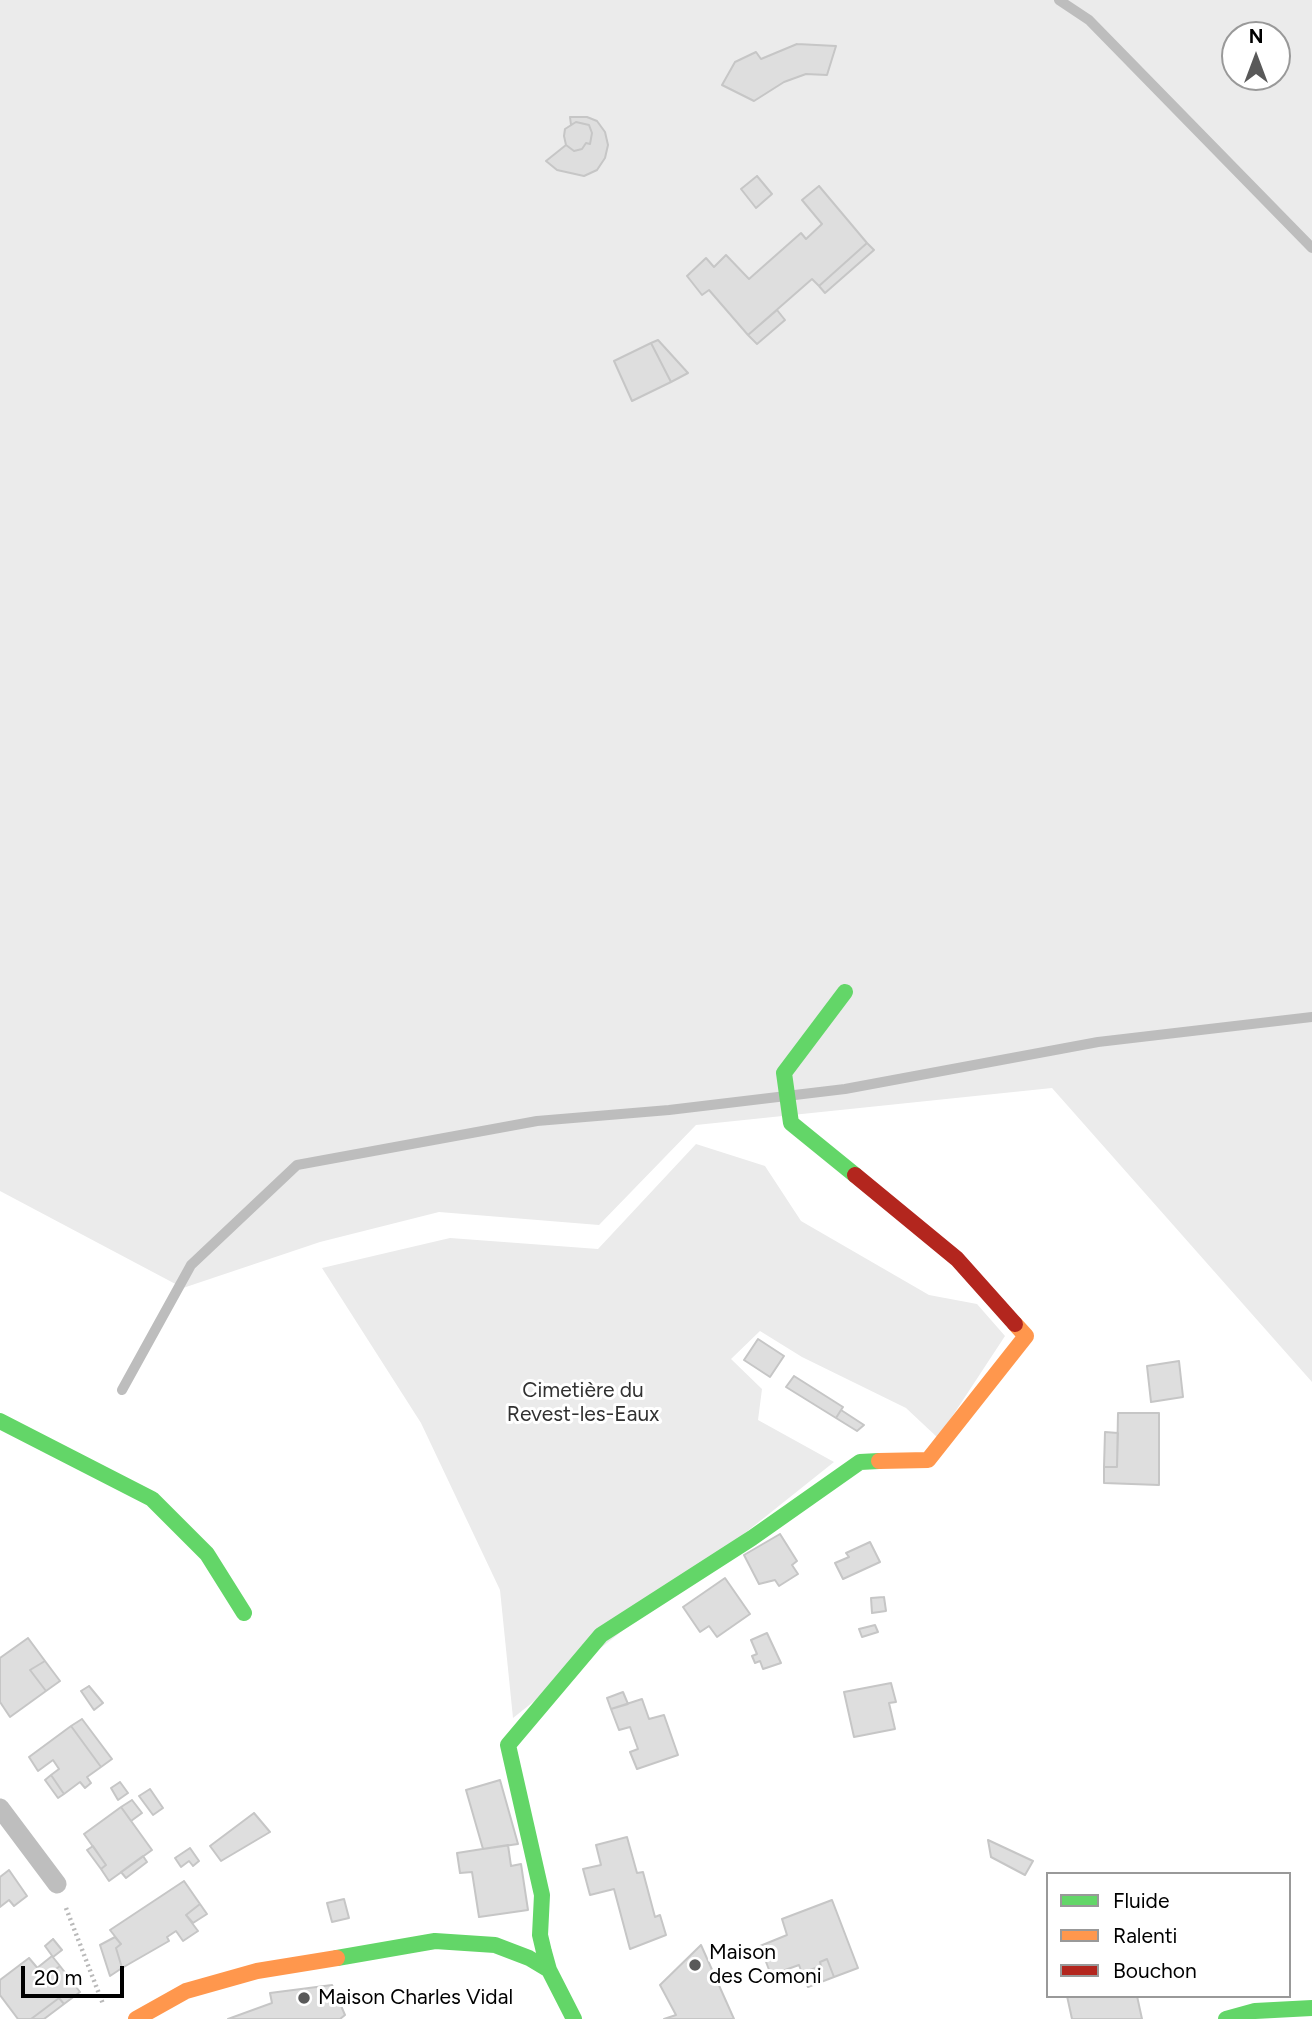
<!DOCTYPE html>
<html>
<head>
<meta charset="utf-8">
<style>
  body { margin:0 }
  #map { position:relative; width:1312px; height:2019px; overflow:hidden; background:#fff; font-family:Figtree,sans-serif }
  canvas { display:block }
  .legend { position:absolute; left:1046px; top:1872px; width:245px; height:126px; box-sizing:border-box; background:#fff; border:2px solid #999; margin:0; padding:9px 12px; list-style:none; font-size:21px; color:#000 }
  .legend li { display:flex; align-items:center; gap:14px; height:35px }
  .legend b { width:35px; border:2px solid #999 }
  .north { position:absolute; left:1221px; top:21px; width:70px; height:70px; box-sizing:border-box; background:#fff; border:2px solid #999; border-radius:50%; rotate:0deg; font-size:19px; font-weight:700; line-height:28px; text-align:center; color:#000 }
  .north::after { content:''; display:block; margin:auto; width:24px; height:32px; background:#595959; clip-path:polygon(50% 0,100% 100%,50% 72%,0 100%) }
  .scale { position:absolute; left:21px; top:1966px; width:103px; height:32px; box-sizing:border-box; border:4px solid #000; border-top:0; padding-left:9px; font-size:21px; line-height:24px; white-space:nowrap; color:#000; -webkit-text-stroke:5px #fff; paint-order:stroke }
</style>
</head>
<body>
<div id="map">
<canvas width="1312" height="2019"></canvas>
<ul class="legend">
<li><b style="height:9px;background:#63d668"></b>Fluide</li>
<li><b style="height:9px;background:#ff974d"></b>Ralenti</li>
<li><b style="height:9px;background:#b3261e"></b>Bouchon</li>
</ul>
<div class="north">N</div>
<div class="scale">20 m</div>
</div>
<script>
const context = document.querySelector('canvas').getContext('2d');
context.lineJoin = 'round';
function paint(path, color) { context.fillStyle = color; context.fill(path, 'evenodd'); }
const poly = rows => new Path2D(rows.map(r => 'M' + r).join(''));
function strokePath(path, color, width, dash) { context.strokeStyle = color; context.lineWidth = width; context.lineCap = dash ? 'butt' : 'round'; context.setLineDash(dash || []); context.stroke(path); }
function drawText(font, color, halo, rows, align = 'center') {
  context.font = font + ' Figtree,sans-serif'; context.lineWidth = 6; context.setLineDash([]); context.textBaseline = 'middle'; context.strokeStyle = halo; context.fillStyle = color; for (const [text, x, y, turn = 0] of rows) {
    context.save(); context.translate(x, y); context.rotate((+turn || 0) * Math.PI / 180); context.textAlign = isNaN(turn) ? turn : align; if (halo) context.strokeText(text, 0, 0); context.fillText(text, 0, 0); context.restore();
  }
}
paint(poly([
  [0,0,1312,0,1312,1382,1052,1088,696,1125,599,1225,439,1212,320,1242,183,1288,0,1191],
  [1235,35,1277,35,1277,77,1235,77],
  [696,1144,765,1166,801,1221,929,1295,977,1304,1005,1336,938,1438,906,1408,802,1357,760,1331,731,1359,762,1389,758,1420,834,1462,513,1718,500,1590,421,1423,322,1268,450,1238,598,1249]
]), '#ebebeb');
strokePath(poly([
  [1059,0,1089,20,1312,248],
  [122,1390,191,1265,297,1165,537,1121,669,1110,845,1089,1098,1042,1312,1017]
]), '#bdbdbd', 10);
const building = poly([
  [797,44,836,46,827,75,806,74,784,82,754,101,722,85,735,62,756,52,761,59,797,44],
  [570,117,587,117,597,121,605,132,608,145,605,158,597,170,584,176,557,170,546,161,566,145,574,151,582,149,586,143,590,144,592,133,589,125,576,122,571,125,570,117],
  [576,122,589,125,592,133,590,144,586,143,582,149,574,151,566,145,564,136,565,129,576,122],
  [757,176,772,194,756,208,741,189,757,176],
  [819,186,867,243,819,286,812,279,748,335,709,290,702,295,687,276,706,258,714,267,726,255,749,279,801,233,806,239,822,224,802,200,819,186],
  [867,243,874,250,825,293,819,286,867,243],
  [777,310,785,320,757,344,748,335,777,310],
  [658,340,688,373,671,382,651,343,658,340],
  [651,343,671,382,632,401,614,361,651,343],
  [758,1339,784,1356,770,1377,744,1360,758,1339],
  [1179,1361,1183,1397,1151,1402,1147,1366,1179,1361],
  [794,1376,843,1407,836,1418,786,1387,794,1376],
  [841,1410,864,1425,857,1431,836,1418,841,1410],
  [1118,1413,1159,1413,1159,1485,1104,1483,1104,1467,1117,1467,1118,1413],
  [1105,1432,1118,1433,1117,1467,1104,1467,1105,1432],
  [780,1534,797,1561,792,1565,798,1574,779,1586,775,1580,759,1584,744,1555,780,1534],
  [870,1542,880,1562,843,1579,835,1563,849,1557,846,1553,870,1542],
  [725,1578,750,1614,717,1637,709,1626,700,1632,683,1607,725,1578],
  [884,1597,886,1611,872,1613,871,1598,884,1597],
  [875,1625,878,1632,862,1637,859,1629,875,1625],
  [767,1633,781,1663,763,1669,760,1661,755,1663,752,1656,757,1654,751,1640,767,1633],
  [28,1638,45,1661,30,1670,46,1691,10,1717,0,1702,0,1658,28,1638],
  [45,1661,60,1681,46,1691,30,1670,45,1661],
  [891,1683,896,1702,889,1703,895,1729,854,1737,844,1692,891,1683],
  [89,1686,103,1703,94,1710,81,1691,89,1686],
  [623,1692,628,1704,611,1709,607,1698,623,1692],
  [642,1699,649,1719,664,1715,678,1755,637,1769,630,1752,638,1749,630,1727,619,1730,611,1709,642,1699],
  [82,1719,112,1759,101,1767,71,1726,82,1719],
  [71,1726,101,1767,87,1777,91,1783,85,1788,80,1782,64,1794,51,1775,59,1769,53,1760,38,1771,29,1757,71,1726],
  [51,1775,64,1794,58,1798,45,1780,51,1775],
  [500,1780,518,1844,483,1849,466,1790,500,1780],
  [120,1782,128,1793,118,1800,111,1788,120,1782],
  [150,1789,163,1808,153,1815,139,1796,150,1789],
  [132,1800,142,1813,131,1821,121,1807,132,1800],
  [121,1807,152,1850,109,1881,101,1869,106,1865,84,1834,121,1807],
  [254,1813,270,1832,221,1861,210,1846,254,1813],
  [627,1837,637,1873,643,1872,655,1917,660,1915,666,1935,630,1949,614,1889,590,1895,583,1869,601,1865,596,1845,627,1837],
  [988,1840,1033,1861,1025,1875,991,1857,988,1840],
  [508,1845,511,1866,521,1864,528,1910,479,1917,472,1872,460,1873,457,1853,508,1845],
  [93,1846,106,1865,101,1869,87,1850,93,1846],
  [190,1848,199,1861,193,1866,189,1861,181,1867,175,1858,190,1848],
  [143,1856,147,1862,126,1878,121,1872,143,1856],
  [9,1870,27,1896,14,1906,9,1900,0,1907,0,1877,9,1870],
  [184,1881,200,1904,186,1915,198,1931,183,1941,176,1931,167,1937,169,1941,122,1968,116,1948,121,1944,110,1930,184,1881],
  [344,1899,349,1918,332,1922,327,1903,344,1899],
  [832,1900,858,1968,834,1977,827,1959,820,1962,821,1966,802,1973,799,1965,771,1975,760,1946,787,1935,782,1919,832,1900],
  [200,1904,207,1914,193,1923,186,1915,200,1904],
  [115,1937,121,1944,116,1948,122,1968,110,1976,100,1945,115,1937],
  [53,1939,62,1950,53,1957,45,1946,53,1939],
  [701,1945,734,2019,664,2019,676,2015,660,1985,701,1945],
  [52,1956,60,1966,45,1977,37,1968,52,1956],
  [29,1958,45,1977,60,1966,80,1992,64,2004,59,1998,31,2019,18,2019,0,1995,0,1980,29,1958],
  [827,1959,834,1977,808,1987,802,1973,821,1966,820,1962,827,1959],
  [332,1985,345,2015,340,2019,228,2019,272,2003,270,1993,332,1985],
  [1067,1996,1137,1996,1142,2019,1072,2019,1067,1996],
  [59,1998,64,2004,44,2019,31,2019,59,1998]
]);
paint(building, '#dedede');
strokePath(building, '#c6c6c6', 2);
strokePath(poly([
  [66,1908,103,2004]
]), '#b9b9b9', 4.5, [2, 3.5]);
strokePath(poly([
  [0,1808,57,1884]
]), '#bebebe', 19);
strokePath(poly([
  [845,992,784,1073,791,1123,855,1175],
  [0,1421,152,1499,207,1554,244,1613],
  [337,1958,435,1941,495,1945,529,1958,549,1970],
  [574,2019,549,1970,544,1952,540,1935,542,1895,508,1745,601,1635,752,1538,860,1462,879,1461],
  [1226,2019,1255,2011,1312,2008]
]), '#63d668', 16);
strokePath(poly([
  [879,1461,928,1460,1026,1336,1015,1324],
  [136,2019,186,1991,257,1971,337,1958]
]), '#ff974d', 16);
strokePath(poly([
  [855,1175,957,1259,1015,1324]
]), '#b3261e', 16);
for (const [x, y, r, color] of [
  [695,1965,7,"#595959"],
  [304,1998,7,"#595959"]
]) { const dot = new Path2D(); dot.arc(x, y, r, 0, 2 * Math.PI); context.fillStyle = color; context.fill(dot); strokePath(dot, '#fff', 2.5); }
drawText('21px', '#313131', '#fff', [
  ["Cimetière du",583,1391],
  ["Revest-les-Eaux",583,1415]
]);
drawText('21px', '#000', '#fff', [
  ["Maison",709,1953],
  ["des Comoni",709,1977],
  ["Maison Charles Vidal",318,1998]
], 'left');
</script>
</body>
</html>
